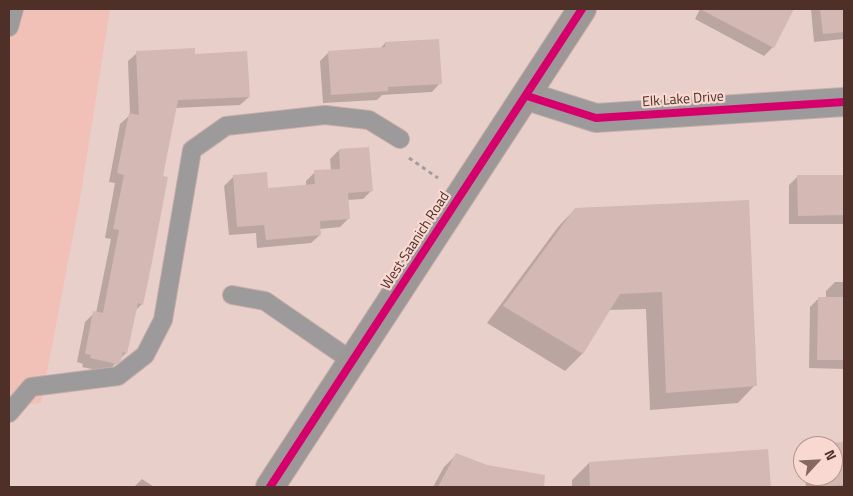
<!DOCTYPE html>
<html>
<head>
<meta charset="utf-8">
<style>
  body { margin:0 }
  #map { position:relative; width:853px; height:496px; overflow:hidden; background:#e9cfca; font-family:"Titillium Web",sans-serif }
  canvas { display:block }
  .frame { position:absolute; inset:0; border:10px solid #4e3029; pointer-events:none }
  .north { position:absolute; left:793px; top:436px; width:50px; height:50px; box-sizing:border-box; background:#f8d8d1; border:1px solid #b4958e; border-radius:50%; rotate:65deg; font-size:14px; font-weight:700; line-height:20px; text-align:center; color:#4e3029 }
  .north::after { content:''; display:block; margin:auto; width:18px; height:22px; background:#846861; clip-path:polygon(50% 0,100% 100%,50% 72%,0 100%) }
</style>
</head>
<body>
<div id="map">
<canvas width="853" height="496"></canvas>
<div class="frame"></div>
<div class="north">N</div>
</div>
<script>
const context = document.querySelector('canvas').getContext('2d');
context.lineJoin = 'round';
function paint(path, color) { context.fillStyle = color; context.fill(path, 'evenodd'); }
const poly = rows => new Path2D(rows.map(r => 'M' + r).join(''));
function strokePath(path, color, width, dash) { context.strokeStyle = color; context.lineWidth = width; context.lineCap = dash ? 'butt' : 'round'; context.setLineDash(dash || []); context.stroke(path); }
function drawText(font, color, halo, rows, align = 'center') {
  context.font = font + ' "Titillium Web",sans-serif'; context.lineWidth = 4.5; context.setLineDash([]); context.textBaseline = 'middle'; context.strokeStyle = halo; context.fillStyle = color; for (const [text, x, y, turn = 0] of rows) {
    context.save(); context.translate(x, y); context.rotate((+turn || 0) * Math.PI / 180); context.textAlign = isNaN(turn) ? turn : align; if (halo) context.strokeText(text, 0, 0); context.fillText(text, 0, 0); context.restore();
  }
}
paint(poly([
  [9,9,110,9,80,199,41,403,9,406]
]), '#f1c0b6');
paint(poly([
  [700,9,793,9,773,47,764,56,695,19],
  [811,9,844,9,844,39,814,42],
  [385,43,440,83,432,92,382,95,377,100,323,103,320,61,329,52,380,49],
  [137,53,194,55,249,97,240,105,175,108,162,177,142,304,135,311,126,353,107,372,82,367,83,364,77,362,85,322,94,313,96,313,111,239,105,238,115,183,109,182,120,124,130,115,128,61],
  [339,150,372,190,363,199,347,200,349,218,340,227,319,229,320,235,311,243,257,248,256,233,229,235,224,186,233,177,267,189,306,186,306,181,315,172,331,171,330,159],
  [798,176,844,176,844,224,789,224,789,185],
  [747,201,755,385,738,403,650,410,646,309,608,310,582,354,565,371,487,323,558,227,575,209],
  [835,282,844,282,844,369,809,368,810,307,819,298,826,298,826,291],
  [844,443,844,487,806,487,805,476,833,476,833,446,812,446],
  [767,450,769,487,572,487,572,480,589,463],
  [456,455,487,466,518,472,509,487,433,487,444,467],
  [142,479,154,487,134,487]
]), '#0003');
paint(poly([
  [700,9,794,9,774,48],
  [820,9,844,9,844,32,823,34],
  [439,39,442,84,388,87,388,91,331,95,328,51,385,47,385,42],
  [195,48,195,54,247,51,250,97,178,100,163,176,168,177,151,267,143,305,138,303,127,354,123,352,121,360,117,364,90,358,91,355,85,354,93,311,103,313,119,230,113,229,124,175,117,173,129,113,139,115,136,51],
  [369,147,373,191,348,193,350,219,320,221,321,235,266,240,264,225,237,227,233,175,267,172,268,188,315,184,314,170,340,169,339,149],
  [797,175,844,175,844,215,798,216],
  [749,200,757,386,666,393,662,292,620,294,583,354,503,306,575,208],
  [818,297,844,297,844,360,817,360],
  [844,442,844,485,815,487,814,476,833,476,833,446,812,446,812,444],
  [768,449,771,487,590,487,589,462],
  [456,453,487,465,545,475,544,487,438,487]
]), '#d3b8b3');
const service = poly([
  [9,27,14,9],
  [232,295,265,301,352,361],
  [9,413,31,387,118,376,145,355,163,320,192,150,226,126,325,115,369,120,400,139]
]);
const tertiary = poly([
  [527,96,596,118,844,102]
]);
const secondary = poly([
  [270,487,582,9]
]);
strokePath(service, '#c5aea9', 20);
strokePath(tertiary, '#c5aea9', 30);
strokePath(secondary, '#c5aea9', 30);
strokePath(poly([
  [409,158,438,178]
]), '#a29d9b', 3, [4, 4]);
strokePath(service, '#9c9a9a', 18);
strokePath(tertiary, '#9c9a9a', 28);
strokePath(secondary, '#9d9897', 28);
strokePath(poly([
  [527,96,596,118,844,102],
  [270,487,582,9]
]), '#d6006c', 8);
drawText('14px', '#4e3029', '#f8d8d1', [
  ["Elk Lake Drive",683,100,-4],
  ["West Saanich Road",416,241,-57]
]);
</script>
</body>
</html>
